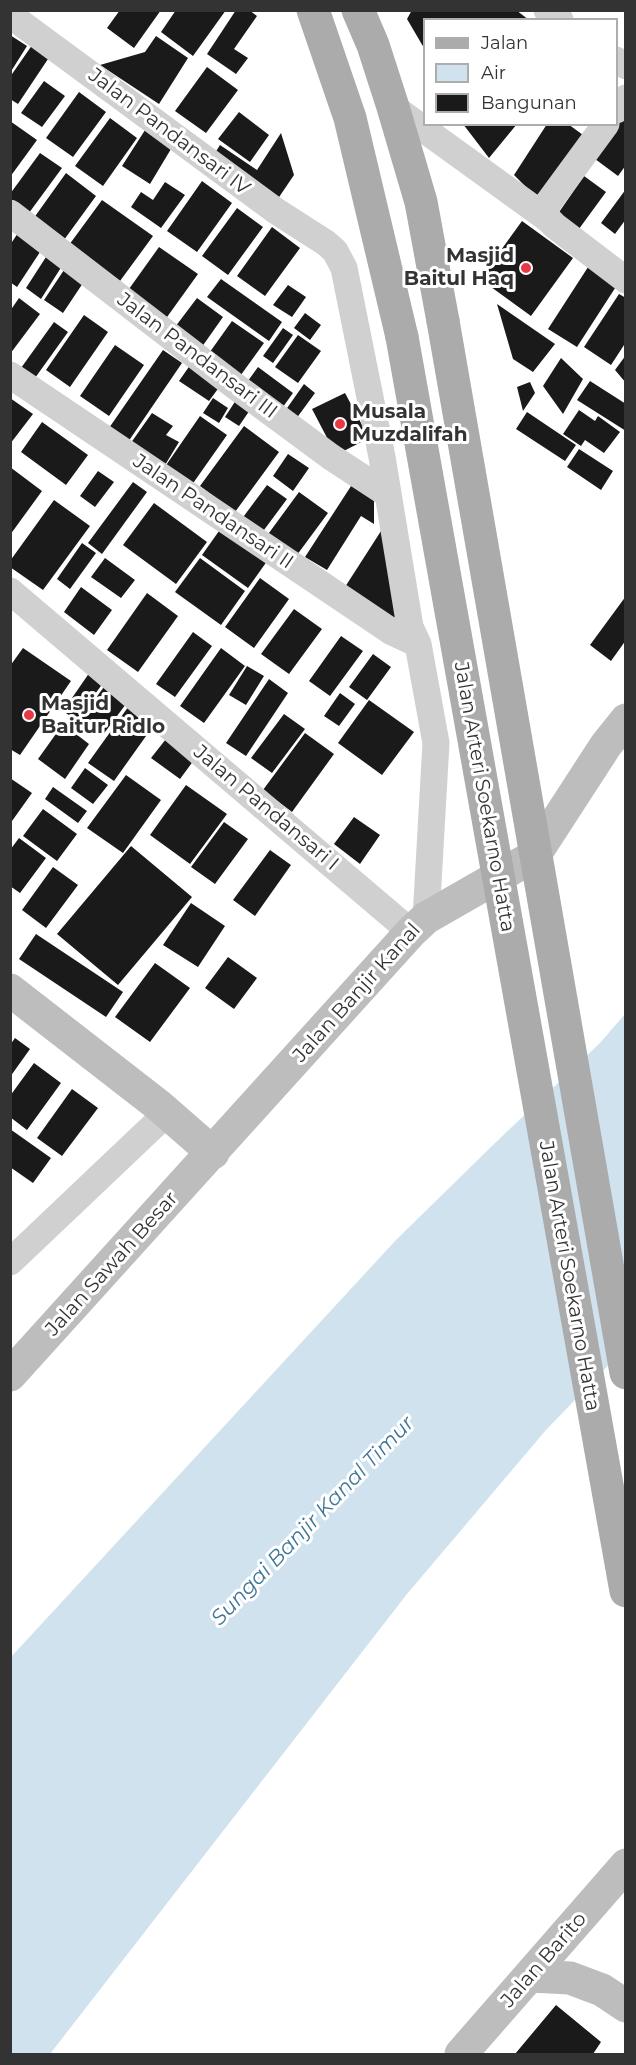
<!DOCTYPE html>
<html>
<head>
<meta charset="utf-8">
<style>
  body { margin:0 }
  #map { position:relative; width:636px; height:2065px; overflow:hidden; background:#fff; font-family:Montserrat,sans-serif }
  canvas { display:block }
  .frame { position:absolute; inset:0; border:12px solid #333; pointer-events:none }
  .legend { position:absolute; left:423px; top:18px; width:195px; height:108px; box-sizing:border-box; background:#fff; border:2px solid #adadad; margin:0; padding:8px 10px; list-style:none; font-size:18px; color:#333 }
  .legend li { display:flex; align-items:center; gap:12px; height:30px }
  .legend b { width:30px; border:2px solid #adadad }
</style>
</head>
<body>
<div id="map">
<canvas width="636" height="2065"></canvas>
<div class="frame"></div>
<ul class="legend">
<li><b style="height:8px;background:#ababab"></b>Jalan</li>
<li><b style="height:16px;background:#cfe2ee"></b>Air</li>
<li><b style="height:16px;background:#1a1a1a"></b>Bangunan</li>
</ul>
</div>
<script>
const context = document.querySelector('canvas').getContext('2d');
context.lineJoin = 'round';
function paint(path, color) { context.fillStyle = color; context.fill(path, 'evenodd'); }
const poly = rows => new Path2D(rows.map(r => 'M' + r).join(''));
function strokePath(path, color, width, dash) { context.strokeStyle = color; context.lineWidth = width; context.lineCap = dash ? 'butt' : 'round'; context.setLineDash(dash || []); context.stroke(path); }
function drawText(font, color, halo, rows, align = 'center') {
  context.font = font + ' Montserrat,sans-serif'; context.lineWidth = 6; context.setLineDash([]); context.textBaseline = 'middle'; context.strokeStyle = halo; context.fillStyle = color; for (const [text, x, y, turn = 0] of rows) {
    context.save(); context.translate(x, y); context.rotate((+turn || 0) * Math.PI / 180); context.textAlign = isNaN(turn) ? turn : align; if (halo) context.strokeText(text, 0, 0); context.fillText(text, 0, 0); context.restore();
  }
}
paint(poly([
  [625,1014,625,1348,546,1430,407,1594,50,2054,11,2054,11,1657,396,1240,493,1145,600,1043]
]), '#cfe2ee');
paint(poly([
  [120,10,161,10,134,48,107,28],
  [176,10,226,10,193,56,161,32],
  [236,10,249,10,257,16,234,49,248,58,236,74,207,54],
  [412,10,516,10,529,20,424,20,424,48,407,19],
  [10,35,27,46,10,73],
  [156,36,188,58,159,104,100,65,145,52],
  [37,38,54,50,18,104,10,99,10,77],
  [207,67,238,90,206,133,175,111],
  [44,81,65,96,42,127,21,113],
  [79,92,106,112,73,157,46,138],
  [626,108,626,165,618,176,591,156],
  [239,112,269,135,250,162,218,139],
  [110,118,137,138,103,186,75,166],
  [10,121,37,140,10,177],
  [463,124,517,124,489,158],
  [547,124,568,124,583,135,538,199,514,175],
  [147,127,174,144,150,184,122,166],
  [281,133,294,175,273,206,215,153,220,145,257,170],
  [40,153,62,168,26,217,10,205,10,194],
  [66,173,96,196,61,244,31,222],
  [584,176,606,192,576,233,555,218],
  [202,181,232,203,197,252,167,231],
  [165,182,185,195,161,228,131,207,141,192,153,200],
  [626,189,626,219,615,234,601,223],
  [102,200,153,236,120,281,69,245],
  [237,208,263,227,228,275,202,256],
  [522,221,573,258,531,316,480,279],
  [272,227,300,248,265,296,237,276],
  [18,233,42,249,17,287,10,282,10,245],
  [159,247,198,274,162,324,124,296],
  [46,257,62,266,41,299,26,288],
  [590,264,619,282,577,347,548,329],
  [64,270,83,283,63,313,44,300],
  [221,279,282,322,269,341,207,297],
  [288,285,306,297,292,317,273,305],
  [619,294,626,298,626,342,611,365,584,347],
  [19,298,40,314,10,354,10,311],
  [197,298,223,317,199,351,172,331],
  [497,304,555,344,533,372,513,359],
  [305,313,321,325,310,340,294,328],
  [84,315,108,332,70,387,46,370],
  [232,321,264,343,238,379,207,356],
  [54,322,68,332,35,378,21,368],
  [283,328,293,335,273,363,263,356],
  [298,335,321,351,298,383,275,367],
  [115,345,144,365,109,416,80,396],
  [163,350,182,363,128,442,109,428],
  [626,355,626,383,615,370],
  [561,358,583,379,563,414,543,386],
  [193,361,223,382,209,401,179,381],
  [258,367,293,393,280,411,245,385],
  [590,381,626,404,626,431,577,400],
  [530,382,535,393,523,411,517,387],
  [304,384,315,393,296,419,285,411],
  [345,393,369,438,336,455,312,409],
  [238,397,252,407,239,426,225,417],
  [10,398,33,414,10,444],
  [213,398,228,408,219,423,203,413],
  [579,410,595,421,598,416,620,432,604,453,585,440,581,446,563,434],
  [527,412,576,445,565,461,516,429],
  [152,413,173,426,166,435,179,442,162,470,128,447],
  [200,416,227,435,189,489,162,471],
  [42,422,88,455,66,485,21,452],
  [244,426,279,452,235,512,200,486],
  [579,449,613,471,601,490,567,467],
  [288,454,309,468,293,491,273,476],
  [10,467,42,491,10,535],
  [98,471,114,482,95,507,80,496],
  [133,482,147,492,102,554,88,543],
  [353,483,374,497,374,524,361,516,327,570,305,557],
  [267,485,287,499,261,534,241,520],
  [299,492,328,513,294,559,266,537],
  [54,500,90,526,43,590,10,567,10,561],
  [154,503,207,542,176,584,123,545],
  [224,524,270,557,248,588,202,555],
  [381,531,398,623,345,587],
  [82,543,96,553,70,589,57,579],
  [105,558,135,580,121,598,91,577],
  [200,558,245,591,221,625,175,592],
  [260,578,289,599,254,648,225,627],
  [81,587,112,610,94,635,64,612],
  [147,593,178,616,138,672,107,650],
  [626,596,626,640,611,661,590,645],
  [294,609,322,629,289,674,261,654],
  [193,632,212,646,175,697,156,684],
  [341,636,363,651,330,696,309,681],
  [23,648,71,681,20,755,10,749,10,666],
  [221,648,245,666,204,723,180,706],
  [373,654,391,667,367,700,349,687],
  [247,666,264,676,246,705,229,695],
  [92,669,106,679,76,720,63,711],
  [269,679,288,693,246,756,226,743],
  [106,684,129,700,102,736,80,720],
  [340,693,355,704,339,726,324,716],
  [369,700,414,732,382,775,338,743],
  [131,703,156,722,114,781,88,763],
  [284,714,305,729,272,773,251,758],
  [63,724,89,744,65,779,38,759],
  [305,733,334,754,292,812,263,790],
  [166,739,194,760,180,779,151,758],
  [85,768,108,785,93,804,71,788],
  [126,775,161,800,123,853,87,828],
  [10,778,32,793,12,821,10,820],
  [186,785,227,814,190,864,150,835],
  [53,787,87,811,78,823,45,799],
  [43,809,77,834,57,861,23,836],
  [354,817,380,835,360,864,334,844],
  [224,822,248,839,215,884,191,867],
  [19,838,46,858,20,893,10,886,10,850],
  [131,846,192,897,118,985,57,934],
  [270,850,291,865,255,916,233,900],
  [53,867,78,885,46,928,22,910],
  [191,903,225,926,198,967,163,945],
  [36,934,123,992,106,1017,19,959],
  [228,957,257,978,234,1009,205,988],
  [155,963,190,988,150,1042,115,1017],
  [15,1038,30,1049,10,1077,10,1045],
  [34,1063,61,1083,27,1130,10,1117,10,1096],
  [72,1089,98,1108,62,1156,37,1138],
  [10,1129,51,1158,33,1183,10,1167],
  [556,2005,601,2042,593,2054,515,2054]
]), '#1a1a1a');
strokePath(poly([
  [547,10,560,20],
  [10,15,276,211,326,243,335,251,344,268,382,457,410,627,418,644,436,743,426,918],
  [616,60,626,66],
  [393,107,548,219,555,226,626,280],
  [616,110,626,98],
  [10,213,235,386,331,457,386,493],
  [548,219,546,211,548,203,606,124],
  [10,375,392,632,418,644],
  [10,591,411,932],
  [10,1262,167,1113]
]), '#d0d0d0', 27);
strokePath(poly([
  [10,990,158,1105,213,1153],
  [10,1375,411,932,426,918,534,856,606,745,626,720],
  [531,1976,570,1978,602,1990,626,2006],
  [461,2054,626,1865]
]), '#bdbdbd', 33);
strokePath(poly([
  [313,10,350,118,402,337],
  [358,10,373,45,393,107,421,202,443,321]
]), '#ababab', 33);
strokePath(poly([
  [443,321,626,1373],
  [402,337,626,1591]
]), '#ababab', 33);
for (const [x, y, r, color] of [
  [526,268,6,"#e63946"],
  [340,424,6,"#e63946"],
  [29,715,6,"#e63946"]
]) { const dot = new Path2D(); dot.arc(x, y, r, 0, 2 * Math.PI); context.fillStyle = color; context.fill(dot); strokePath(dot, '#fff', 2); }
drawText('20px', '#333', '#fff', [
  ["Jalan Pandansari IV",169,132,37],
  ["Jalan Pandansari III",197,356,37],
  ["Jalan Pandansari II",213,512,34],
  ["Jalan Arteri Soekarno Hatta",484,797,80],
  ["Jalan Pandansari I",266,808,40],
  ["Jalan Banjir Kanal",357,993,-48],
  ["Jalan Sawah Besar",112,1264,-48],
  ["Jalan Arteri Soekarno Hatta",569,1276,80],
  ["Jalan Barito",544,1960,-49]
]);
drawText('bold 20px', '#333', '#fff', [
  ["Masjid",514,256,"right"],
  ["Baitul Haq",514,279,"right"],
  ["Musala",352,412],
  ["Muzdalifah",352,435],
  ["Masjid",41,704],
  ["Baitur Ridlo",41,727]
], 'left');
drawText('italic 21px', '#3f7597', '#fff', [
  ["Sungai Banjir Kanal Timur",313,1521,-46]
]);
</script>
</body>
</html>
